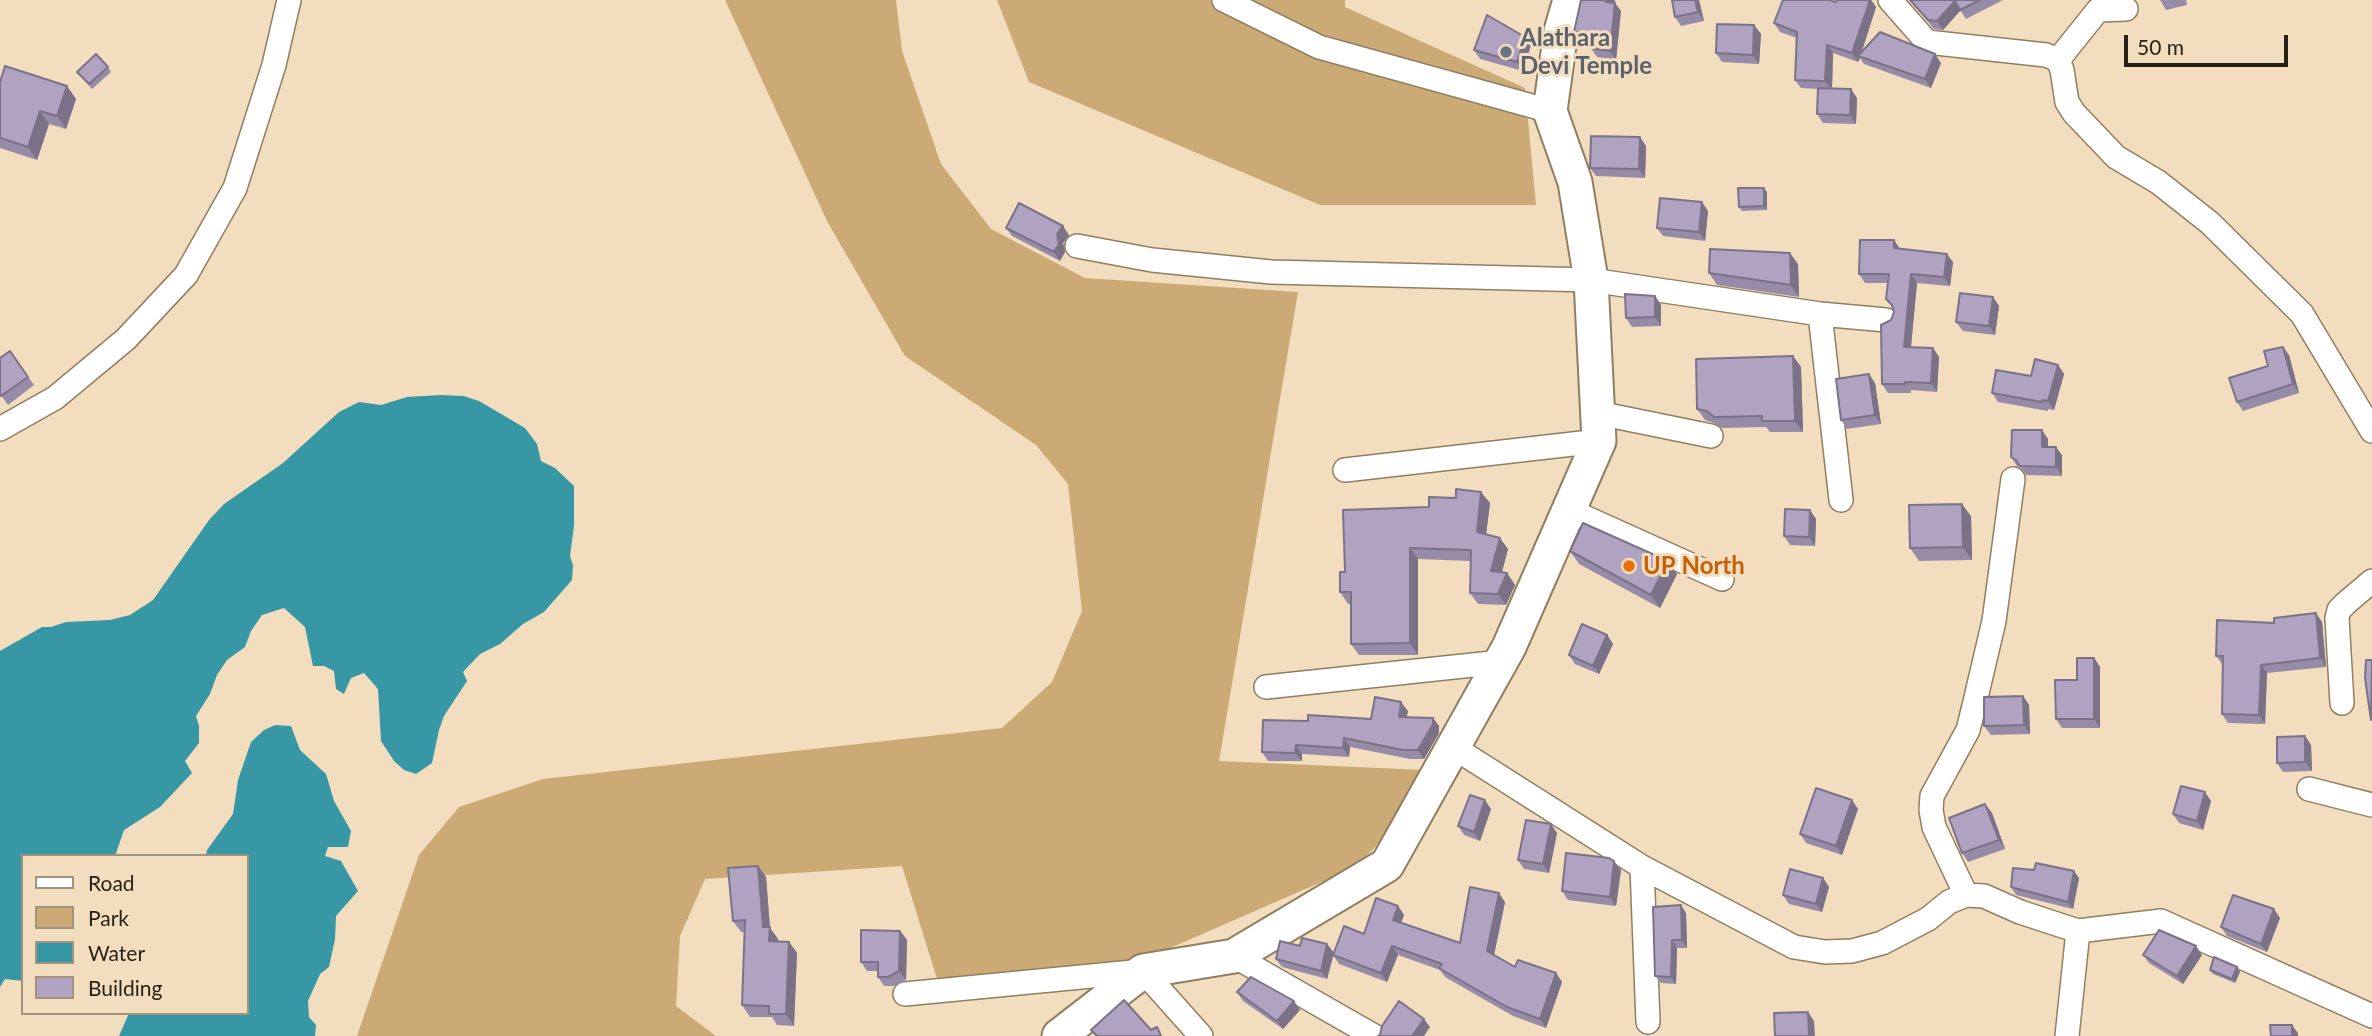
<!DOCTYPE html>
<html>
<head>
<meta charset="utf-8">
<style>
  body { margin:0 }
  #map { position:relative; width:2372px; height:1036px; overflow:hidden; background:#f2debf; font-family:Lato,sans-serif }
  canvas { display:block }
  .legend { position:absolute; left:21px; top:854px; width:228px; height:161px; box-sizing:border-box; background:#f2debf; border:2px solid #a1927b; margin:0; padding:9px 12px; list-style:none; font-size:21px; color:#282115 }
  .legend li { display:flex; align-items:center; gap:14px; height:35px }
  .legend b { width:35px; border:2px solid #a1927b }
  .scale { position:absolute; left:2124px; top:35px; width:164px; height:32px; box-sizing:border-box; border:4px solid #282115; border-top:0; padding-left:9px; font-size:21px; line-height:24px; white-space:nowrap; color:#282115; -webkit-text-stroke:5px #f2debf; paint-order:stroke }
</style>
</head>
<body>
<div id="map">
<canvas width="2372" height="1036"></canvas>
<ul class="legend">
<li><b style="height:9px;background:#fff"></b>Road</li>
<li><b style="height:19px;background:#cbaa75"></b>Park</li>
<li><b style="height:19px;background:#3897a4"></b>Water</li>
<li><b style="height:19px;background:#b0a3c2"></b>Building</li>
</ul>
<div class="scale">50 m</div>
</div>
<script>
const context = document.querySelector('canvas').getContext('2d');
context.lineJoin = 'round';
function paint(path, color) { context.fillStyle = color; context.fill(path, 'evenodd'); }
const poly = rows => new Path2D(rows.map(r => 'M' + r).join(''));
function strokePath(path, color, width, dash) { context.strokeStyle = color; context.lineWidth = width; context.lineCap = dash ? 'butt' : 'round'; context.setLineDash(dash || []); context.stroke(path); }
function drawText(font, color, halo, rows, align = 'center') {
  context.font = font + ' Lato,sans-serif'; context.lineWidth = 6; context.setLineDash([]); context.textBaseline = 'middle'; context.strokeStyle = halo; context.fillStyle = color; for (const [text, x, y, turn = 0] of rows) {
    context.save(); context.translate(x, y); context.rotate((+turn || 0) * Math.PI / 180); context.textAlign = isNaN(turn) ? turn : align; if (halo) context.strokeText(text, 0, 0); context.fillText(text, 0, 0); context.restore();
  }
}
paint(poly([
  [725,0,896,0,902,51,941,164,991,229,1085,278,1298,292,1219,761,1425,770,1404,817,1356,867,1129,966,937,979,902,866,705,879,680,936,676,1006,716,1036,357,1036,419,855,459,807,543,779,1002,728,1052,682,1082,611,1068,484,1036,445,905,356,828,223],
  [997,0,1345,0,1345,7,1525,88,1536,205,1320,205,1029,82]
]), '#cbaa75');
paint(poly([
  [441,395,464,396,479,401,525,428,537,444,541,461,555,468,574,486,574,526,570,556,573,565,572,580,544,612,523,624,500,644,480,654,463,672,467,681,444,716,439,730,432,763,416,774,404,770,394,761,381,741,378,689,364,673,351,678,344,694,336,689,334,671,324,666,313,666,305,627,284,608,262,615,251,631,245,647,227,660,217,675,210,694,196,716,199,726,199,743,185,761,192,773,160,807,124,830,115,856,23,856,23,981,5,979,0,987,0,651,42,627,51,627,66,622,110,620,130,615,153,600,209,520,224,504,283,463,339,412,359,402,381,405,407,397],
  [275,725,291,726,300,750,326,774,334,801,351,831,348,847,328,847,325,856,341,861,358,891,336,916,335,939,329,967,320,974,308,1001,309,1017,316,1025,315,1036,119,1036,129,1013,247,1013,247,856,206,856,207,850,233,814,238,780,251,742,264,730]
]), '#3897a4');
const street = poly([
  [1224,0,1319,47,1550,111],
  [1890,0,1927,42,2046,55,2058,60,2062,70,2067,102,2074,113,2116,157,2158,182,2210,223,2302,314,2372,431],
  [2058,60,2098,10,2126,9],
  [1077,246,1152,260,1271,272,1591,280,1820,314,1886,320],
  [1820,314,1841,500],
  [1598,413,1711,436],
  [0,429,55,398,126,339,186,275,235,188,274,65,289,0],
  [1345,470,1599,441],
  [1569,510,1722,579],
  [1266,687,1501,662],
  [2342,703,2337,618,2339,610,2346,603,2372,581],
  [1453,747,1642,867,1794,947,1825,952,1852,951,1882,943,1928,919,1949,902,1966,895,1984,896,2020,912,2078,931,2067,1036],
  [2309,789,2372,805],
  [1642,867,1648,1022],
  [1966,895,1934,827,1931,810,1932,796,1968,730,1974,706,1994,621,2013,479],
  [2078,931,2161,921,2372,1016],
  [1234,956,1374,1036],
  [905,994,1143,971,1201,1036]
]);
const secondary = poly([
  [1059,1036,1143,971,1234,956,1387,865,1509,647,1599,441,1591,280,1575,182,1550,111,1561,31,1570,0]
]);
strokePath(street, '#907e61', 26);
strokePath(secondary, '#907e61', 37);
strokePath(street, '#fff', 23);
strokePath(secondary, '#fff', 33);
paint(poly([
  [1581,0,1615,0,1614,3,1621,11,1616,60,1597,57,1591,48,1592,41,1580,40,1574,32],
  [1672,0,1699,0,1704,21,1681,26,1675,17],
  [1837,0,1871,0,1876,7,1862,52,1941,63,1931,88,1864,64,1860,58,1858,62,1833,53,1832,89,1857,98,1856,124,1823,123,1817,114,1818,89,1801,88,1795,80,1797,38,1780,32,1774,23,1836,2],
  [1910,0,2003,0,1966,19,1960,10,1943,30,1934,29],
  [2160,0,2186,0,2187,5,2166,10],
  [1754,25,1761,34,1759,64,1722,62,1716,53],
  [1531,45,1523,71,1480,59,1474,50],
  [108,67,111,72,92,89,77,72],
  [0,82,67,86,76,99,66,129,49,124,37,160,0,148],
  [1646,146,1645,178,1596,176,1590,168],
  [1767,192,1767,210,1742,211,1739,207],
  [1708,211,1705,241,1663,236,1657,228],
  [1006,228,1069,235,1063,243,1065,252,1060,261,1012,236],
  [1894,240,1900,249,1953,262,1950,286,1917,283,1911,347,1933,348,1939,357,1937,392,1911,390,1911,393,1888,393,1882,384,1891,320,1894,312,1893,308,1886,299,1888,283,1865,283,1859,274],
  [1798,264,1799,297,1717,285,1709,273],
  [1655,296,1661,305,1661,326,1632,327,1626,318],
  [1993,297,1999,306,1995,335,1963,331,1956,322],
  [10,351,34,385,8,405,0,394],
  [2289,355,2299,393,2243,411,2237,402,2268,366],
  [1793,356,1801,367,1803,432,1770,432,1766,427,1722,428,1714,423,1705,420,1697,409],
  [2058,365,2064,374,2054,410,2048,409,2048,411,1998,402,1992,393],
  [1875,383,1881,424,1847,429,1841,420],
  [2048,439,2048,447,2062,455,2062,476,2026,475,2021,468,2017,466,2011,457],
  [1490,503,1486,534,1508,549,1502,572,1507,573,1515,585,1506,605,1478,604,1470,593,1470,561,1418,559,1418,655,1359,655,1351,644,1351,604,1348,604,1340,592,1345,572,1429,507],
  [1971,516,1972,560,1919,561,1910,548],
  [1816,519,1815,546,1790,545,1784,536],
  [1570,551,1677,574,1660,608,1579,564],
  [2322,622,2326,667,2267,673,2265,724,2228,723,2222,714,2223,665,2216,656,2274,623],
  [1607,635,1613,644,1599,674,1575,664,1569,655],
  [2094,658,2100,667,2100,728,2062,728,2056,719,2077,680],
  [2023,696,2029,705,2030,734,1991,735,1984,726],
  [1408,711,1406,717,1433,718,1439,726,1439,733,1424,759,1410,759,1350,747,1349,757,1302,754,1302,761,1268,761,1262,752,1308,721,1371,719],
  [2305,736,2311,745,2312,771,2283,772,2277,763],
  [2211,801,2203,830,2179,823,2173,814],
  [1985,804,1992,813,2005,849,1968,862,1962,853],
  [1491,809,1480,841,1464,835,1458,826],
  [1858,809,1842,855,1806,843,1800,834],
  [1557,833,1549,873,1524,869,1518,860],
  [758,866,766,877,770,928,778,939,778,941,789,942,797,953,794,1026,777,1025,772,1017,750,1017,742,1005,744,932,741,932,733,921],
  [1621,870,1616,906,1568,900,1562,891],
  [1823,878,1829,887,1822,912,1789,904,1783,895],
  [2079,878,2073,909,2016,895,2011,887],
  [1505,902,1494,955,1515,967,1556,973,1562,982,1546,1028,1513,1016,1445,977,1440,970,1398,955,1387,982,1339,964,1333,955,1364,934,1398,906,1404,915,1401,923,1460,943],
  [1686,913,1687,948,1677,948,1676,984,1661,983,1655,976],
  [2280,918,2267,952,2227,936,2221,927],
  [900,931,907,940,906,980,894,986,884,986,878,977,878,971,867,971,861,962],
  [1327,944,1334,953,1327,979,1282,967,1276,959,1300,946],
  [2143,955,2202,955,2183,984,2149,963],
  [2237,967,2240,972,2235,983,2213,974,2210,970],
  [1237,992,1300,1010,1283,1029,1243,1001]
]), '#978ca7');
paint(poly([
  [1607,0,1615,0,1612,11,1606,2],
  [1695,0,1699,0,1704,21,1698,12],
  [1870,0,1871,0,1876,7,1860,56,1858,56,1860,58,1858,62,1852,53],
  [1955,1,1961,10,1943,30,1937,21],
  [1615,3,1621,11,1616,60,1610,51],
  [1754,25,1761,34,1759,64,1753,55],
  [1525,37,1531,45,1523,71,1517,62],
  [1827,45,1833,53,1832,90,1825,81],
  [1935,54,1941,63,1931,88,1925,79],
  [67,86,76,99,66,129,57,116],
  [1851,89,1857,98,1856,124,1850,115],
  [40,111,49,124,37,160,28,147],
  [1640,137,1646,146,1645,178,1639,169],
  [1764,188,1767,192,1767,210,1764,206],
  [1702,202,1708,211,1705,241,1699,232],
  [1063,226,1069,235,1063,243,1065,252,1060,261,1054,252,1057,234],
  [1894,240,1900,249,1894,248],
  [1790,253,1798,264,1799,297,1791,285],
  [1947,254,1953,262,1950,286,1944,277],
  [1911,274,1917,283,1910,356,1904,347],
  [1655,296,1661,305,1661,326,1655,317],
  [1993,297,1999,306,1995,335,1989,326],
  [2283,347,2289,355,2299,393,2293,384],
  [1933,348,1939,357,1937,392,1931,383],
  [1793,356,1801,367,1803,432,1795,421],
  [2058,365,2064,374,2054,410,2048,401],
  [1869,374,1875,383,1881,424,1875,415],
  [2042,430,2048,439,2048,455,2042,447],
  [2056,447,2062,455,2062,476,2056,467],
  [1481,492,1490,503,1485,543,1477,532],
  [1962,504,1971,516,1972,560,1963,547],
  [1810,510,1816,519,1815,546,1809,537],
  [1500,538,1508,549,1499,583,1491,571],
  [1410,548,1418,559,1418,655,1410,643],
  [1668,561,1677,574,1660,608,1651,595],
  [1507,573,1515,585,1506,605,1498,594],
  [2316,613,2322,622,2326,667,2320,658],
  [1607,635,1613,644,1599,674,1593,666],
  [2094,658,2100,667,2100,728,2094,719],
  [2261,665,2267,673,2265,724,2259,715],
  [2023,696,2029,705,2030,734,2024,725],
  [1401,702,1408,711,1405,725,1399,717],
  [1433,718,1439,726,1439,733,1424,759,1418,750],
  [2305,736,2311,745,2312,771,2305,762],
  [1344,738,1350,747,1349,757,1343,748],
  [1296,745,1302,754,1302,761,1295,753],
  [2205,792,2211,801,2203,830,2197,821],
  [1485,800,1491,809,1480,841,1474,832],
  [1852,800,1858,809,1842,855,1836,846],
  [1985,804,1992,813,2005,849,1999,840],
  [1551,824,1557,833,1549,873,1543,864],
  [1614,861,1621,870,1616,906,1610,897],
  [758,866,766,877,770,928,778,939,777,953,769,941,763,927],
  [2074,871,2079,878,2073,909,2068,902],
  [1823,878,1829,887,1822,912,1816,904],
  [1499,893,1505,902,1493,960,1487,951],
  [1681,905,1686,913,1687,948,1682,940],
  [1398,906,1404,915,1399,928,1393,920],
  [2274,909,2280,918,2267,952,2261,944],
  [900,931,907,940,906,980,899,971],
  [1672,940,1677,948,1676,984,1671,977],
  [789,942,797,953,794,1026,786,1014],
  [1327,944,1334,953,1327,979,1321,971],
  [1392,946,1398,955,1387,982,1381,973],
  [2196,946,2202,955,2183,984,2177,976],
  [2237,967,2240,972,2235,983,2232,979],
  [1556,973,1562,982,1546,1028,1540,1019],
  [1294,1001,1300,1010,1283,1029,1277,1021],
  [1808,1012,1814,1021,1815,1036,1809,1036],
  [1424,1019,1430,1027,1424,1036,1412,1036],
  [2292,1025,2298,1033,2298,1036,2292,1036]
]), '#7b7288');
const building = poly([
  [1581,0,1607,0,1606,2,1615,3,1610,51,1591,48,1594,33,1574,32,1581,0],
  [1672,0,1695,0,1698,12,1675,17,1672,0],
  [1783,0,1829,0,1836,2,1837,0,1870,0,1852,53,1827,45,1825,81,1795,80,1797,32,1774,23,1783,0],
  [1910,0,1980,0,1960,10,1955,1,1937,21,1928,20,1910,0],
  [1487,15,1525,37,1517,62,1474,50,1487,15],
  [1717,24,1754,25,1753,55,1716,53,1717,24],
  [1880,32,1935,54,1925,79,1858,56,1880,32],
  [96,54,108,67,89,84,77,72,96,54],
  [5,66,67,86,57,116,40,111,28,147,0,138,0,82,5,66],
  [1818,88,1851,89,1850,115,1817,114,1818,88],
  [1591,136,1640,137,1639,169,1590,168,1591,136],
  [1738,188,1764,188,1764,206,1739,207,1738,188],
  [1660,198,1702,202,1699,232,1657,228,1660,198],
  [1019,203,1063,226,1057,234,1059,244,1054,252,1006,228,1019,203],
  [1860,240,1894,240,1894,248,1947,254,1944,277,1911,274,1904,347,1933,348,1931,383,1905,382,1905,384,1882,384,1881,325,1891,320,1894,312,1892,305,1886,299,1889,274,1859,274,1860,240],
  [1710,249,1790,253,1791,285,1709,273,1710,249],
  [1960,293,1993,297,1989,326,1956,322,1960,293],
  [1625,294,1655,296,1655,317,1626,318,1625,294],
  [2283,347,2293,384,2237,402,2229,378,2268,366,2264,351,2283,347],
  [10,351,28,377,1,396,0,394,0,358,10,351],
  [1793,356,1795,421,1762,421,1762,416,1714,417,1707,411,1697,409,1696,359,1793,356],
  [2035,359,2058,365,2048,401,2042,400,2042,402,1992,393,1996,370,2031,376,2035,359],
  [1869,374,1875,415,1841,420,1836,379,1869,374],
  [2012,430,2042,430,2042,447,2056,447,2056,467,2020,466,2016,460,2011,457,2012,430],
  [1456,489,1481,492,1477,532,1500,538,1491,571,1507,573,1498,594,1470,593,1471,550,1410,548,1410,643,1351,644,1351,592,1340,592,1340,572,1345,572,1343,510,1429,507,1429,497,1456,498,1456,489],
  [1962,504,1963,547,1910,548,1909,505,1962,504],
  [1785,509,1810,510,1809,537,1784,536,1785,509],
  [1583,523,1668,561,1651,595,1570,551,1583,523],
  [2316,613,2320,658,2261,665,2259,715,2222,714,2223,656,2216,656,2217,620,2274,623,2274,618,2316,613],
  [1582,624,1607,635,1593,666,1569,655,1582,624],
  [2077,658,2094,658,2094,719,2056,719,2055,680,2077,680,2077,658],
  [2366,660,2372,660,2371,720,2365,678,2366,660],
  [2023,696,2024,725,1984,726,1984,697,2023,696],
  [1375,697,1401,702,1399,717,1433,718,1433,724,1418,750,1403,750,1344,738,1343,748,1296,745,1295,753,1262,752,1263,720,1308,721,1308,715,1371,719,1375,697],
  [2305,736,2305,762,2277,763,2277,737,2305,736],
  [2181,786,2205,792,2197,821,2173,814,2181,786],
  [1816,788,1852,800,1836,846,1800,834,1816,788],
  [1470,795,1485,800,1474,832,1458,826,1470,795],
  [1985,804,1999,840,1962,853,1949,818,1985,804],
  [1526,820,1551,824,1543,864,1518,860,1526,820],
  [1566,853,1609,858,1614,861,1610,897,1562,891,1566,853],
  [2036,863,2074,871,2068,902,2011,887,2013,868,2034,870,2036,863],
  [758,866,763,927,770,927,769,941,789,942,786,1014,769,1014,769,1006,742,1005,745,920,733,921,728,868,758,866],
  [1790,869,1823,878,1816,904,1783,895,1790,869],
  [1470,887,1499,893,1487,951,1515,967,1518,960,1556,973,1540,1019,1507,1007,1439,968,1442,964,1392,946,1381,973,1333,955,1344,926,1364,934,1376,898,1398,906,1393,920,1460,943,1470,887],
  [2233,895,2274,909,2261,944,2221,927,2233,895],
  [1681,905,1682,940,1672,940,1671,977,1655,976,1653,907,1681,905],
  [861,930,900,931,899,971,888,977,878,977,878,962,861,962,861,930],
  [2159,930,2196,946,2177,976,2143,955,2159,930],
  [1302,938,1327,944,1321,971,1276,959,1280,941,1300,946,1302,938],
  [2214,957,2237,967,2232,979,2210,970,2214,957],
  [1251,977,1294,1001,1277,1021,1237,992,1251,977],
  [1124,1000,1151,1030,1157,1027,1161,1036,1097,1036,1091,1030,1124,1000],
  [1399,1001,1424,1019,1412,1036,1378,1036,1380,1035,1382,1026,1399,1001],
  [1808,1012,1809,1036,1775,1036,1774,1013,1808,1012],
  [2270,1025,2292,1025,2292,1036,2271,1036,2270,1025]
]);
paint(building, '#b0a3c2');
strokePath(building, '#7b7288', 2);
for (const [x, y, r, color] of [
  [1506,52,7,"#6b7280"],
  [1629,566,7,"#e8710a"]
]) { const dot = new Path2D(); dot.arc(x, y, r, 0, 2 * Math.PI); context.fillStyle = color; context.fill(dot); strokePath(dot, '#f2debf', 2.5); }
drawText('bold 24px', '#5b616d', '#f2debf', [
  ["Alathara",1520,38],
  ["Devi Temple",1520,66]
], 'left');
drawText('bold 24px', '#c56008', '#f2debf', [
  ["UP North",1643,566]
], 'left');
</script>
</body>
</html>
